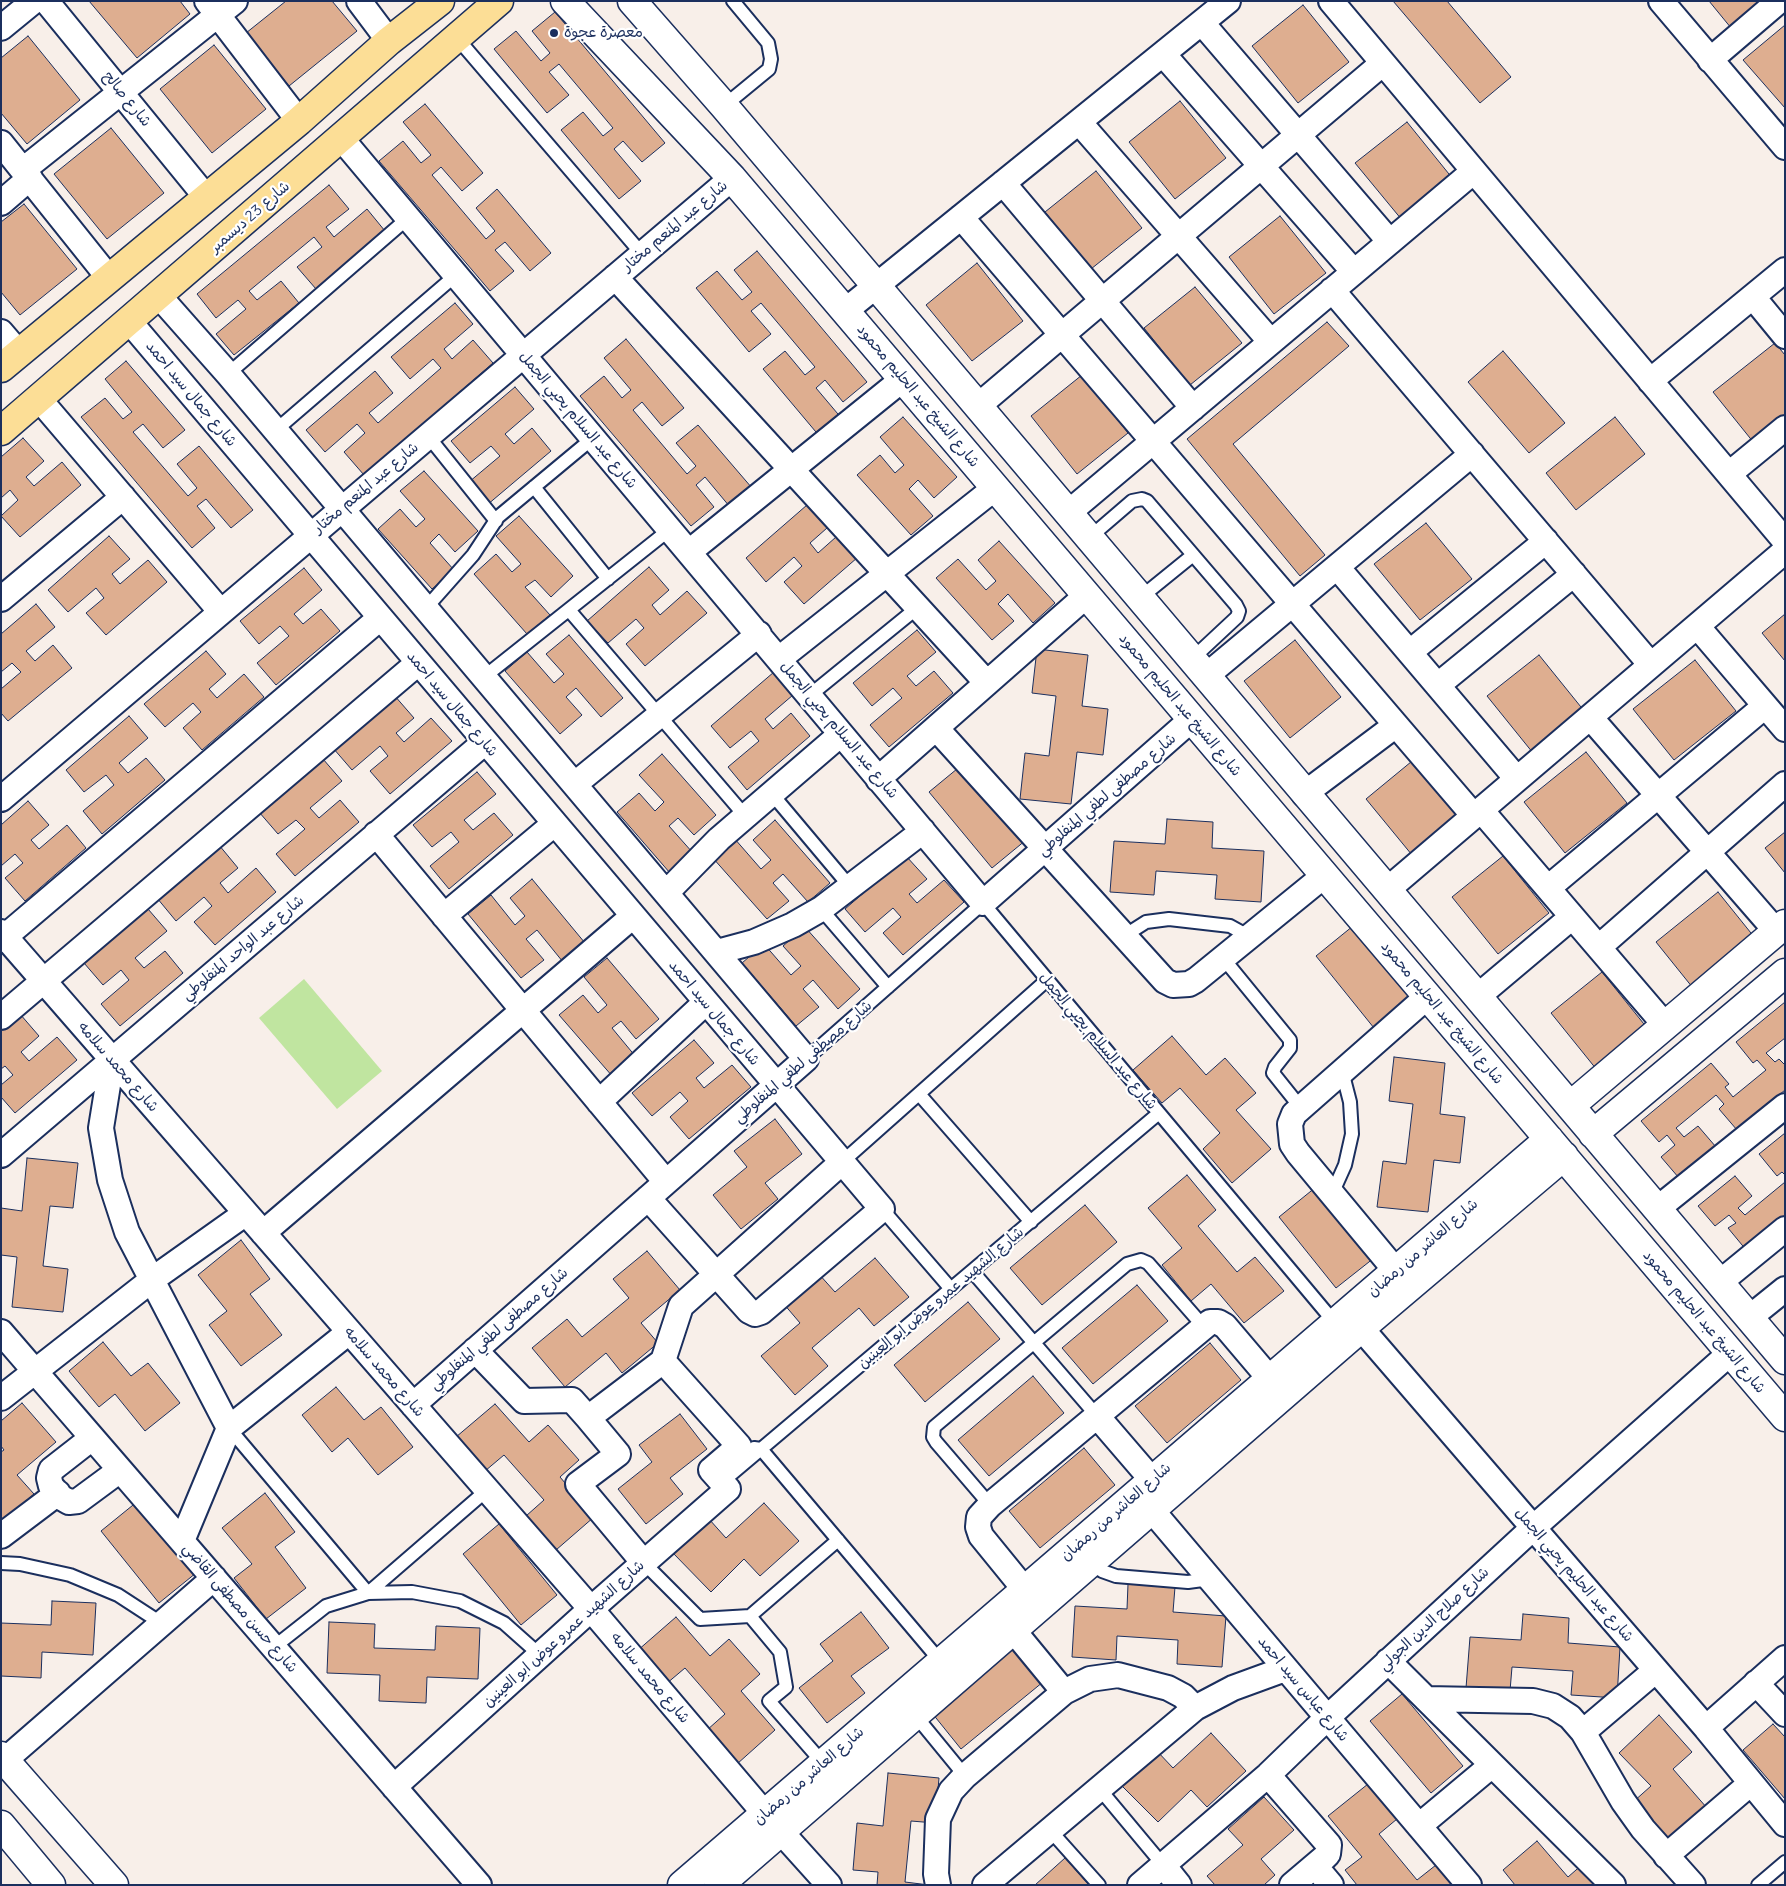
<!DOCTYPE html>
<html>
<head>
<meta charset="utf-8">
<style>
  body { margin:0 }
  #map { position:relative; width:1786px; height:1886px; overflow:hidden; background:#f8efe9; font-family:Delius,sans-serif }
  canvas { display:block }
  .frame { position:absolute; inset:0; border:2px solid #1b2f5e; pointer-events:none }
</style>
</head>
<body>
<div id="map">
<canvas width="1786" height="1886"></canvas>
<div class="frame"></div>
</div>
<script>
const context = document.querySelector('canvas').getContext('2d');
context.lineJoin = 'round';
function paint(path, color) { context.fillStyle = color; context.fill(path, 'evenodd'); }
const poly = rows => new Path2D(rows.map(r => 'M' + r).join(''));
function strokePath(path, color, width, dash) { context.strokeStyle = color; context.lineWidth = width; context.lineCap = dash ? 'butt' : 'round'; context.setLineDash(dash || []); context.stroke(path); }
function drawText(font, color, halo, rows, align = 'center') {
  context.font = font + ' Delius,"Playpen Sans Arabic",sans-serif'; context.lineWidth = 4.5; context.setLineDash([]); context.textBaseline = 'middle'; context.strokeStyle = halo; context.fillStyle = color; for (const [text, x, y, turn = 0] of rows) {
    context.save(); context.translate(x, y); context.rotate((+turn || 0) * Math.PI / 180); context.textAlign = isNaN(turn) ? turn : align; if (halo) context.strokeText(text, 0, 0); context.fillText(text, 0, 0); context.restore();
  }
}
paint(poly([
  [304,979,382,1071,337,1109,259,1018]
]), '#c0e5a0');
const building = poly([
  [89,1,180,1,190,14,137,58,89,1],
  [286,1,332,1,357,31,289,86,246,33,286,1],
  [1393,1,1447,1,1511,77,1480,103,1393,1],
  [1709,1,1777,1,1736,34,1709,1],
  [1303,5,1349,62,1298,103,1252,46,1303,5],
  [555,12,665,143,642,162,623,141,614,149,641,181,619,199,561,130,583,112,603,136,613,128,559,64,549,72,569,95,547,113,494,49,516,31,541,61,550,53,532,31,555,12],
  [1785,25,1785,108,1743,60,1785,25],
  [28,36,80,100,27,144,1,113,1,58,28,36],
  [214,45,266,109,212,153,160,89,214,45],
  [1180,101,1226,158,1175,199,1129,142,1180,101],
  [425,104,483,173,462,191,441,167,432,175,486,239,495,231,476,208,497,189,551,253,530,271,505,242,495,250,514,271,490,291,379,161,403,141,421,163,431,155,403,122,425,104],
  [1407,122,1453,179,1402,220,1355,163,1407,122],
  [111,128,164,193,107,239,54,174,111,128],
  [1096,171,1142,228,1091,269,1045,212,1096,171],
  [329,185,349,209,326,227,334,237,367,209,385,231,316,289,297,267,322,247,314,237,249,291,257,300,281,281,299,303,234,355,216,334,246,309,238,300,216,318,197,294,329,185],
  [24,204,77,269,20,315,1,292,1,222,24,204],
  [1280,216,1326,273,1274,314,1229,257,1280,216],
  [757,251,867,382,843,402,825,380,816,388,843,420,821,438,763,369,785,351,805,375,815,367,761,303,751,311,771,334,749,352,696,288,717,271,742,300,752,292,734,270,757,251],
  [977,263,1023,321,972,361,926,305,977,263],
  [1195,287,1242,343,1190,385,1144,328,1195,287],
  [455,303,473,324,444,349,452,359,473,340,493,363,364,475,344,452,365,433,357,424,325,452,306,430,375,371,393,393,369,413,378,423,441,368,433,359,410,379,391,357,455,303],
  [1327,322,1349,346,1233,444,1325,555,1300,576,1187,439,1327,322],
  [626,339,684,408,662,426,642,402,633,410,687,474,696,466,676,443,698,425,752,488,730,507,705,477,696,485,714,507,691,526,580,396,604,376,622,398,631,390,604,358,626,339],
  [1775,343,1785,355,1785,419,1754,443,1713,392,1775,343],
  [1503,351,1565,423,1529,453,1468,382,1503,351],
  [126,361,185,430,163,448,143,424,133,432,188,496,197,488,177,464,199,446,253,510,231,528,206,499,197,506,215,528,192,548,81,417,105,398,123,419,132,412,105,379,126,361],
  [1082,375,1128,433,1077,474,1031,416,1082,375],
  [515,387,534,409,505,434,514,444,532,428,551,451,487,505,469,482,500,456,491,446,470,463,451,441,515,387],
  [903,417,957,477,934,498,918,480,909,489,933,516,911,535,857,475,880,455,895,473,904,465,880,437,903,417],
  [1615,417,1645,454,1576,510,1546,473,1615,417],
  [23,438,44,461,26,477,34,486,62,462,81,485,20,537,1,516,18,500,10,490,1,498,1,457,23,438],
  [424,471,478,531,455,552,439,534,430,543,454,570,432,589,378,529,400,509,416,527,425,519,400,491,424,471],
  [807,505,827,528,810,543,818,553,845,529,865,551,804,604,784,582,802,566,794,557,766,582,746,558,807,505],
  [519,516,573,576,551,597,535,580,525,587,550,615,527,634,474,574,496,554,512,572,521,564,496,536,519,516],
  [1426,523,1472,579,1420,620,1374,564,1426,523],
  [109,536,130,559,112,574,120,584,148,560,167,582,106,635,86,613,104,598,96,588,68,612,48,590,109,536],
  [999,541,1055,603,1033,623,1008,594,998,604,1014,621,992,640,936,578,958,559,986,590,996,581,978,560,999,541],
  [649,567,669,590,652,605,660,615,687,591,707,613,645,666,626,644,644,628,636,619,608,643,587,621,649,567],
  [304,568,322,590,294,614,303,624,321,609,340,631,276,685,257,663,289,636,280,626,259,644,240,621,304,568],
  [36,604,55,627,26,651,35,661,53,645,72,668,8,721,1,713,1,689,21,672,12,663,1,672,1,634,36,604],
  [1785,614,1785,661,1762,633,1785,614],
  [917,630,936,652,907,676,916,686,934,671,953,693,889,747,870,725,902,698,893,688,872,706,853,683,917,630],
  [569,635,623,698,601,717,576,688,566,697,582,715,560,734,505,671,527,652,554,683,564,674,546,654,569,635],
  [1295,640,1341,697,1290,738,1244,681,1295,640],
  [1037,649,1088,655,1082,706,1108,709,1103,755,1077,752,1071,804,1020,799,1025,753,1049,756,1056,696,1032,693,1037,649],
  [206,651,226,674,209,689,217,698,244,674,264,697,202,750,183,728,201,712,193,703,165,727,144,704,206,651],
  [1539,655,1585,712,1533,753,1487,696,1539,655],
  [1695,660,1736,711,1674,760,1633,709,1695,660],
  [774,672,793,695,765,719,773,729,791,713,810,736,747,790,728,767,759,741,751,731,730,748,711,726,774,672],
  [394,695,414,718,396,733,404,742,431,718,452,741,390,794,370,771,388,756,380,746,352,770,333,748,394,695],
  [129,716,148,738,119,763,128,773,146,758,165,780,102,834,83,811,114,785,106,775,84,792,66,770,129,716],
  [1586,752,1627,803,1565,853,1524,802,1586,752],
  [662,754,716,815,694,835,678,818,669,826,693,853,670,873,617,812,639,793,655,811,664,802,639,775,662,754],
  [1417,757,1463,814,1412,855,1366,799,1417,757],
  [323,759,342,781,310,808,319,818,340,800,359,822,295,876,276,854,305,829,296,820,278,834,259,812,323,759],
  [963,764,1026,840,992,868,929,792,963,764],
  [477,772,496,794,464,820,473,830,494,813,513,835,449,889,430,866,459,842,451,832,432,847,413,825,477,772],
  [28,801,49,825,31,840,39,849,67,825,86,848,25,901,5,878,23,863,15,854,1,866,1,825,28,801],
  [1167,819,1213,822,1212,848,1264,851,1261,902,1215,899,1217,875,1156,871,1154,895,1110,892,1114,841,1165,844,1167,819],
  [775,820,830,883,808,902,783,874,773,883,789,901,767,919,712,857,734,838,761,869,771,860,753,840,775,820],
  [1785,832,1785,873,1765,848,1785,832],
  [219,845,238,868,220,883,228,893,256,868,276,892,215,945,194,922,212,906,204,897,176,921,157,898,219,845],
  [906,856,927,879,909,894,917,903,944,880,964,902,903,955,883,933,901,917,893,908,865,932,845,909,906,856],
  [1503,856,1549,913,1498,954,1452,897,1503,856],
  [532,879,585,943,563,962,537,930,526,939,544,960,521,978,468,914,491,895,515,925,525,916,510,898,532,879],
  [1718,892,1759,943,1697,993,1656,942,1718,892],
  [148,909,167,931,135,958,144,968,165,951,183,973,120,1026,101,1004,129,980,121,970,103,985,84,963,148,909],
  [1353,926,1411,998,1374,1028,1316,956,1353,926],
  [805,927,860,989,838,1009,813,980,803,989,819,1007,796,1026,742,963,764,944,791,975,801,966,783,946,805,927],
  [607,958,659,1019,636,1039,621,1021,612,1028,636,1057,613,1077,559,1015,583,995,598,1013,607,1005,584,977,607,958],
  [1602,972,1648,1029,1597,1070,1551,1013,1602,972],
  [1785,1002,1785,1038,1766,1053,1775,1062,1779,1059,1785,1065,1785,1090,1737,1130,1719,1109,1724,1104,1716,1095,1676,1128,1684,1137,1698,1126,1716,1147,1679,1178,1661,1157,1675,1145,1667,1135,1659,1142,1641,1121,1711,1063,1729,1084,1725,1087,1733,1097,1766,1070,1757,1060,1753,1063,1736,1042,1785,1002],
  [20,1014,39,1036,21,1052,29,1061,57,1037,77,1060,15,1113,1,1097,1,1085,13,1075,5,1066,1,1069,1,1030,20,1014],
  [1172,1036,1206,1075,1225,1058,1256,1093,1236,1110,1271,1149,1232,1183,1203,1149,1220,1133,1180,1088,1162,1103,1133,1070,1172,1036],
  [694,1040,714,1063,696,1078,704,1088,732,1065,751,1087,689,1139,670,1117,688,1101,680,1092,652,1116,632,1093,694,1040],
  [1394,1057,1445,1063,1440,1114,1465,1117,1460,1163,1434,1160,1428,1212,1377,1207,1383,1161,1406,1164,1413,1104,1389,1101,1394,1057],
  [775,1119,802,1154,765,1183,778,1199,741,1229,713,1195,747,1167,734,1151,775,1119],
  [1785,1133,1785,1175,1782,1172,1777,1176,1759,1154,1785,1133],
  [27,1158,78,1163,73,1208,50,1206,43,1266,68,1269,63,1312,12,1307,17,1257,1,1255,1,1208,22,1211,27,1158],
  [1187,1175,1216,1210,1198,1226,1237,1272,1255,1257,1284,1291,1244,1323,1211,1284,1191,1301,1162,1265,1182,1248,1148,1208,1187,1175],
  [1735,1176,1752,1196,1738,1208,1745,1215,1785,1182,1785,1221,1747,1251,1728,1228,1736,1223,1729,1215,1715,1226,1698,1206,1735,1176],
  [1316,1187,1374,1258,1336,1288,1279,1217,1316,1187],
  [1085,1205,1117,1242,1042,1305,1010,1268,1085,1205],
  [241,1240,270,1279,250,1294,282,1335,241,1366,209,1325,227,1311,198,1275,241,1240],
  [647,1251,680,1290,641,1323,658,1343,622,1373,606,1353,565,1387,532,1348,567,1319,582,1337,629,1298,613,1279,647,1251],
  [875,1258,909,1297,874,1326,859,1308,812,1348,828,1366,795,1395,761,1356,800,1323,783,1303,818,1273,835,1292,875,1258],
  [1137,1285,1168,1321,1093,1384,1062,1348,1137,1285],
  [968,1302,1000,1339,925,1402,894,1365,968,1302],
  [103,1342,131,1376,148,1363,180,1403,145,1431,115,1394,99,1407,69,1371,103,1342],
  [1210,1343,1241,1380,1167,1443,1135,1406,1210,1343],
  [1033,1376,1064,1413,989,1476,958,1440,1033,1376],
  [336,1387,364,1420,381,1407,413,1447,378,1475,348,1438,332,1452,302,1415,336,1387],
  [22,1403,56,1442,17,1475,34,1494,1,1522,1,1452,4,1450,1,1446,1,1421,22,1403],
  [495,1404,529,1442,548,1425,579,1460,560,1477,594,1517,556,1550,526,1516,544,1500,504,1455,485,1471,456,1437,495,1404],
  [680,1414,707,1449,670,1478,683,1494,646,1524,618,1489,652,1462,639,1445,680,1414],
  [1084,1448,1115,1485,1040,1548,1009,1511,1084,1448],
  [265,1493,295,1532,275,1547,306,1588,266,1619,234,1578,252,1564,222,1528,265,1493],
  [138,1501,196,1573,159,1603,101,1531,138,1501],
  [764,1503,799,1541,760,1576,744,1559,711,1592,672,1552,709,1519,726,1538,764,1503],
  [499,1524,557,1595,521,1625,463,1554,499,1524],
  [1128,1584,1175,1587,1173,1612,1226,1616,1222,1667,1177,1664,1178,1640,1117,1636,1116,1660,1072,1657,1075,1606,1127,1609,1128,1584],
  [52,1601,96,1603,93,1655,42,1652,41,1678,1,1676,1,1623,51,1625,52,1601],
  [861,1612,889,1648,851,1676,865,1693,827,1723,799,1688,833,1661,820,1644,861,1612],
  [1523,1614,1569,1618,1568,1643,1620,1647,1617,1698,1571,1695,1573,1671,1512,1667,1510,1691,1466,1688,1470,1637,1521,1640,1523,1614],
  [676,1617,710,1656,729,1639,760,1674,741,1691,775,1730,737,1764,707,1730,725,1714,685,1668,666,1684,637,1651,676,1617],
  [329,1622,375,1624,374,1648,435,1650,436,1626,480,1628,478,1679,427,1677,426,1703,379,1701,380,1675,327,1673,329,1622],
  [1014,1647,1043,1682,961,1749,932,1713,1014,1647],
  [1402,1694,1463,1766,1431,1793,1370,1721,1402,1694],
  [1659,1715,1692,1752,1673,1769,1707,1808,1667,1841,1633,1802,1651,1786,1619,1753,1659,1715],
  [1773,1724,1785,1737,1785,1799,1743,1750,1773,1724],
  [1211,1733,1246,1771,1207,1807,1191,1790,1158,1822,1119,1783,1156,1750,1173,1768,1211,1733],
  [888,1773,939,1778,935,1823,911,1821,905,1882,929,1885,877,1885,878,1872,853,1870,857,1823,883,1826,888,1773],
  [1368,1784,1397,1819,1379,1834,1417,1880,1436,1865,1453,1885,1357,1885,1345,1870,1362,1857,1328,1816,1368,1784],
  [1264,1797,1294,1830,1261,1859,1275,1875,1264,1885,1215,1885,1207,1876,1243,1845,1228,1829,1264,1797],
  [1537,1841,1568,1877,1584,1863,1603,1885,1515,1885,1503,1870,1537,1841],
  [1065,1858,1089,1885,1035,1885,1065,1858]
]);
paint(building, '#deae90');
strokePath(building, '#1b2f5e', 1);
const lane = poly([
  [457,38,642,254],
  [724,106,769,69,771,59,768,43,733,1],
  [228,374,408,218],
  [276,430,456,275],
  [428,436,496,521],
  [534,487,608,579],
  [1089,538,1132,501,1142,499,1147,501,1236,605,1239,611,1237,617,1192,659],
  [1140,598,1193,555],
  [426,608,473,555,498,517,593,438],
  [569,610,746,817],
  [484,677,669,530],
  [809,696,917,608],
  [772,794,851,888],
  [821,909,888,987],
  [1124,936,1146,922,1169,919,1230,926,1250,937],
  [1223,958,1290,1040,1290,1048,1275,1067,1273,1073,1301,1108],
  [806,1059,983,903,1335,1323],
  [919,1094,1031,1222],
  [841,1163,1047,980],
  [1332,1194,1345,1165,1352,1134,1350,1102,1342,1071],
  [882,1209,951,1289],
  [972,1271,1097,1416],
  [229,1428,368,1593,487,1490],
  [754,1448,761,1449,941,1662],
  [722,1482,1159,1113],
  [990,1505,936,1442,933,1437,934,1427,1127,1264,1141,1260,1148,1263,1204,1327],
  [1,1563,20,1564,70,1575,118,1595,161,1623],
  [644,1563,700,1619,750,1616],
  [1091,1563,1102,1571,1116,1576,1188,1582,1210,1579],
  [274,1647,326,1606,368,1593,412,1592,460,1601,504,1623,540,1655],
  [915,1715,965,1776],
  [823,1763,769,1701,786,1687,780,1652,750,1616,838,1540],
  [1098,1787,1163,1865],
  [1049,1829,1099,1885],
  [1758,1885,1785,1862]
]);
const street = poly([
  [46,1,206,197],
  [207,1,299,121],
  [359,1,389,41],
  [1331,1,1785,541],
  [1661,1,1785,147],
  [1202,23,1390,242],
  [1,28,34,1],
  [1163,54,1354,272],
  [1710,60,1779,1],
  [1079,122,1271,342],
  [341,138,983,903,1192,719],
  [1,143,109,278],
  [23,170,235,1],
  [1003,183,1193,408],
  [1,203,30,178],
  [961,217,1474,816],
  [615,277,987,683],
  [1332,290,1651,665],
  [159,296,228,374,806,1059,413,1405],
  [1753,297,1785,336],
  [845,311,1228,1],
  [129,321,882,1209,761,1312,755,1314,749,1311,648,1198],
  [1,332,19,353],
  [1650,381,1785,270],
  [39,399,221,612],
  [978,406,1383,63],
  [1729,474,1785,428],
  [1068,513,1474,171],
  [689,552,903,379],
  [1337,567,1517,779],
  [1,599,123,497],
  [1697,626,1785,729],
  [1410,652,1546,541],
  [779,659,995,488],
  [1206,676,1472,454],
  [1438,685,1574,574],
  [1590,717,1776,931],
  [936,728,1165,981,1173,985,1189,984,1196,980,1325,875],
  [878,779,1087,595],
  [575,784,759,634],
  [1304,794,1396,725],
  [1,799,732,178],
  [1481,810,1665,1025],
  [376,834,666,1182],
  [1548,888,1765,706],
  [1387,890,1785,551],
  [666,893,719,839,841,734],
  [444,916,554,824],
  [1,932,591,1609,765,1814,829,1885],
  [1,940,380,618],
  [1599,947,1785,784],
  [717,952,754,942,793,925,821,909,923,831],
  [1477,997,1572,917],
  [1,1017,418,663],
  [112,1060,101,1128,110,1180,127,1232,229,1428],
  [599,1102,705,1003],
  [1,1155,485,742],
  [1657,1209,1785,1106],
  [263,1233,633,916],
  [1396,1271,1298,1153,1292,1144,1290,1124,1294,1114,1428,996],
  [1719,1283,1785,1229],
  [1749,1318,1785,1289],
  [1361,1328,1706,1728,1785,1824],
  [1,1332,479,1885],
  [475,1350,524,1401,572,1400,588,1418],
  [1,1398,153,1279,246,1213],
  [1097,1416,1152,1480],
  [92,1438,51,1470,49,1478,51,1486,62,1498,69,1502,78,1501,120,1470],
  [1139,1495,1469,1885],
  [1,1536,58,1493],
  [182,1541,229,1428,349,1332],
  [644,1563,578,1484,618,1454,588,1418,663,1361,681,1306,841,1163],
  [1025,1590,981,1536,978,1527,979,1517,990,1505,1210,1322,1218,1322,1225,1326,1270,1379],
  [1013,1630,1064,1692],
  [1388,1661,1613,1885],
  [1756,1683,1785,1714],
  [1426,1699,1533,1701,1553,1706,1570,1717,1583,1732,1623,1801,1643,1829,1693,1885],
  [1706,1728,1785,1658],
  [1583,1732,1656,1670],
  [5,1760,214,1578],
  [1268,1775,1329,1845,1328,1854,1325,1857,1292,1885],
  [394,1787,591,1609,728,1489,711,1470,739,1446,663,1361],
  [1419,1826,1492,1765],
  [1666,1856,1751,1783],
  [1163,1865,1179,1885],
  [1315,1866,1331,1885],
  [938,1885,936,1874,938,1819,951,1791,965,1776,1064,1692,1090,1679,1118,1675,1168,1688,1183,1696,1195,1708],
  [985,1885,1195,1708,1233,1688,1285,1669],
  [1140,1885,1268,1775,1327,1718,1533,1528,1729,1354]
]);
const secondary = poly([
  [565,1,732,178,1785,1417],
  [632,1,724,106,1785,1360],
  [1570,1106,1785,924],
  [1593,1134,1785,973],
  [1,1756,114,1885],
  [1,1825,51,1885],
  [682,1885,1549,1139],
  [719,1885,1361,1328,1564,1156]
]);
const primary = poly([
  [1,368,299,121,389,41,440,1],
  [1,431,499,1]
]);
strokePath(lane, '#1b2f5e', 16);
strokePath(street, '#1b2f5e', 28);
strokePath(secondary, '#1b2f5e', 31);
strokePath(primary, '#1b2f5e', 31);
strokePath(lane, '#fff', 12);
strokePath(street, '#fff', 24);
strokePath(secondary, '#fff', 28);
strokePath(primary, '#fcde96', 28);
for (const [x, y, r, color] of [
  [554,33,5,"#1b2f5e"]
]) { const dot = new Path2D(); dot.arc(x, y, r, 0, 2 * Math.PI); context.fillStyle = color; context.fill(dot); strokePath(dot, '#fff', 2); }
drawText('15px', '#1b2f5e', '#fff', [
  ["معصرة عجوة",564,33]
], 'left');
drawText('15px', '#1b2f5e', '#fff', [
  ["شارع صالح",127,99,51],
  ["شارع 23 ديسمبر",250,217,-41],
  ["شارع عبد المنعم مختار",675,226,-40],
  ["شارع جمال سيد احمد",191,394,50],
  ["شارع الشيخ عبد الحليم محمود",918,396,50],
  ["شارع عبد السلام يحيي الجمل",578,420,50],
  ["شارع عبد المنعم مختار",366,488,-40],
  ["شارع جمال سيد احمد",452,704,50],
  ["شارع الشيخ عبد الحليم محمود",1180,705,50],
  ["شارع عبد السلام يحيي الجمل",839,730,50],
  ["شارع مصطفى لطفي المنفلوطي",1107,795,-41],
  ["شارع عبد الواحد المنفلوطي",243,948,-40],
  ["شارع جمال سيد احمد",714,1013,50],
  ["شارع الشيخ عبد الحليم محمود",1442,1013,50],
  ["شارع عبد السلام يحيي الجمل",1098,1041,50],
  ["شارع مصطفى لطفي المنفلوطي",803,1062,-41],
  ["شارع محمد سلامه",118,1067,49],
  ["شارع العاشر من رمضان",1423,1248,-41],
  ["شارع الشهيد عمرو عوض ابو العينين",941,1298,-40],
  ["شارع الشيخ عبد الحليم محمود",1704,1322,50],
  ["شارع مصطفى لطفي المنفلوطي",499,1329,-41],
  ["شارع محمد سلامه",384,1372,49],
  ["شارع العاشر من رمضان",1116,1512,-41],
  ["شارع عبد الحليم يحيي الجمل",1574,1575,49],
  ["شارع حسن مصطفى القاضي",240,1608,49],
  ["شارع صلاح الدين الجولي",1434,1619,-43],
  ["شارع الشهيد عمرو عوض ابو العينين",564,1634,-42],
  ["شارع محمد سلامه",650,1678,50],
  ["شارع عباس سيد احمد",1303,1689,50],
  ["شارع العاشر من رمضان",809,1776,-41]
]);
</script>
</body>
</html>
